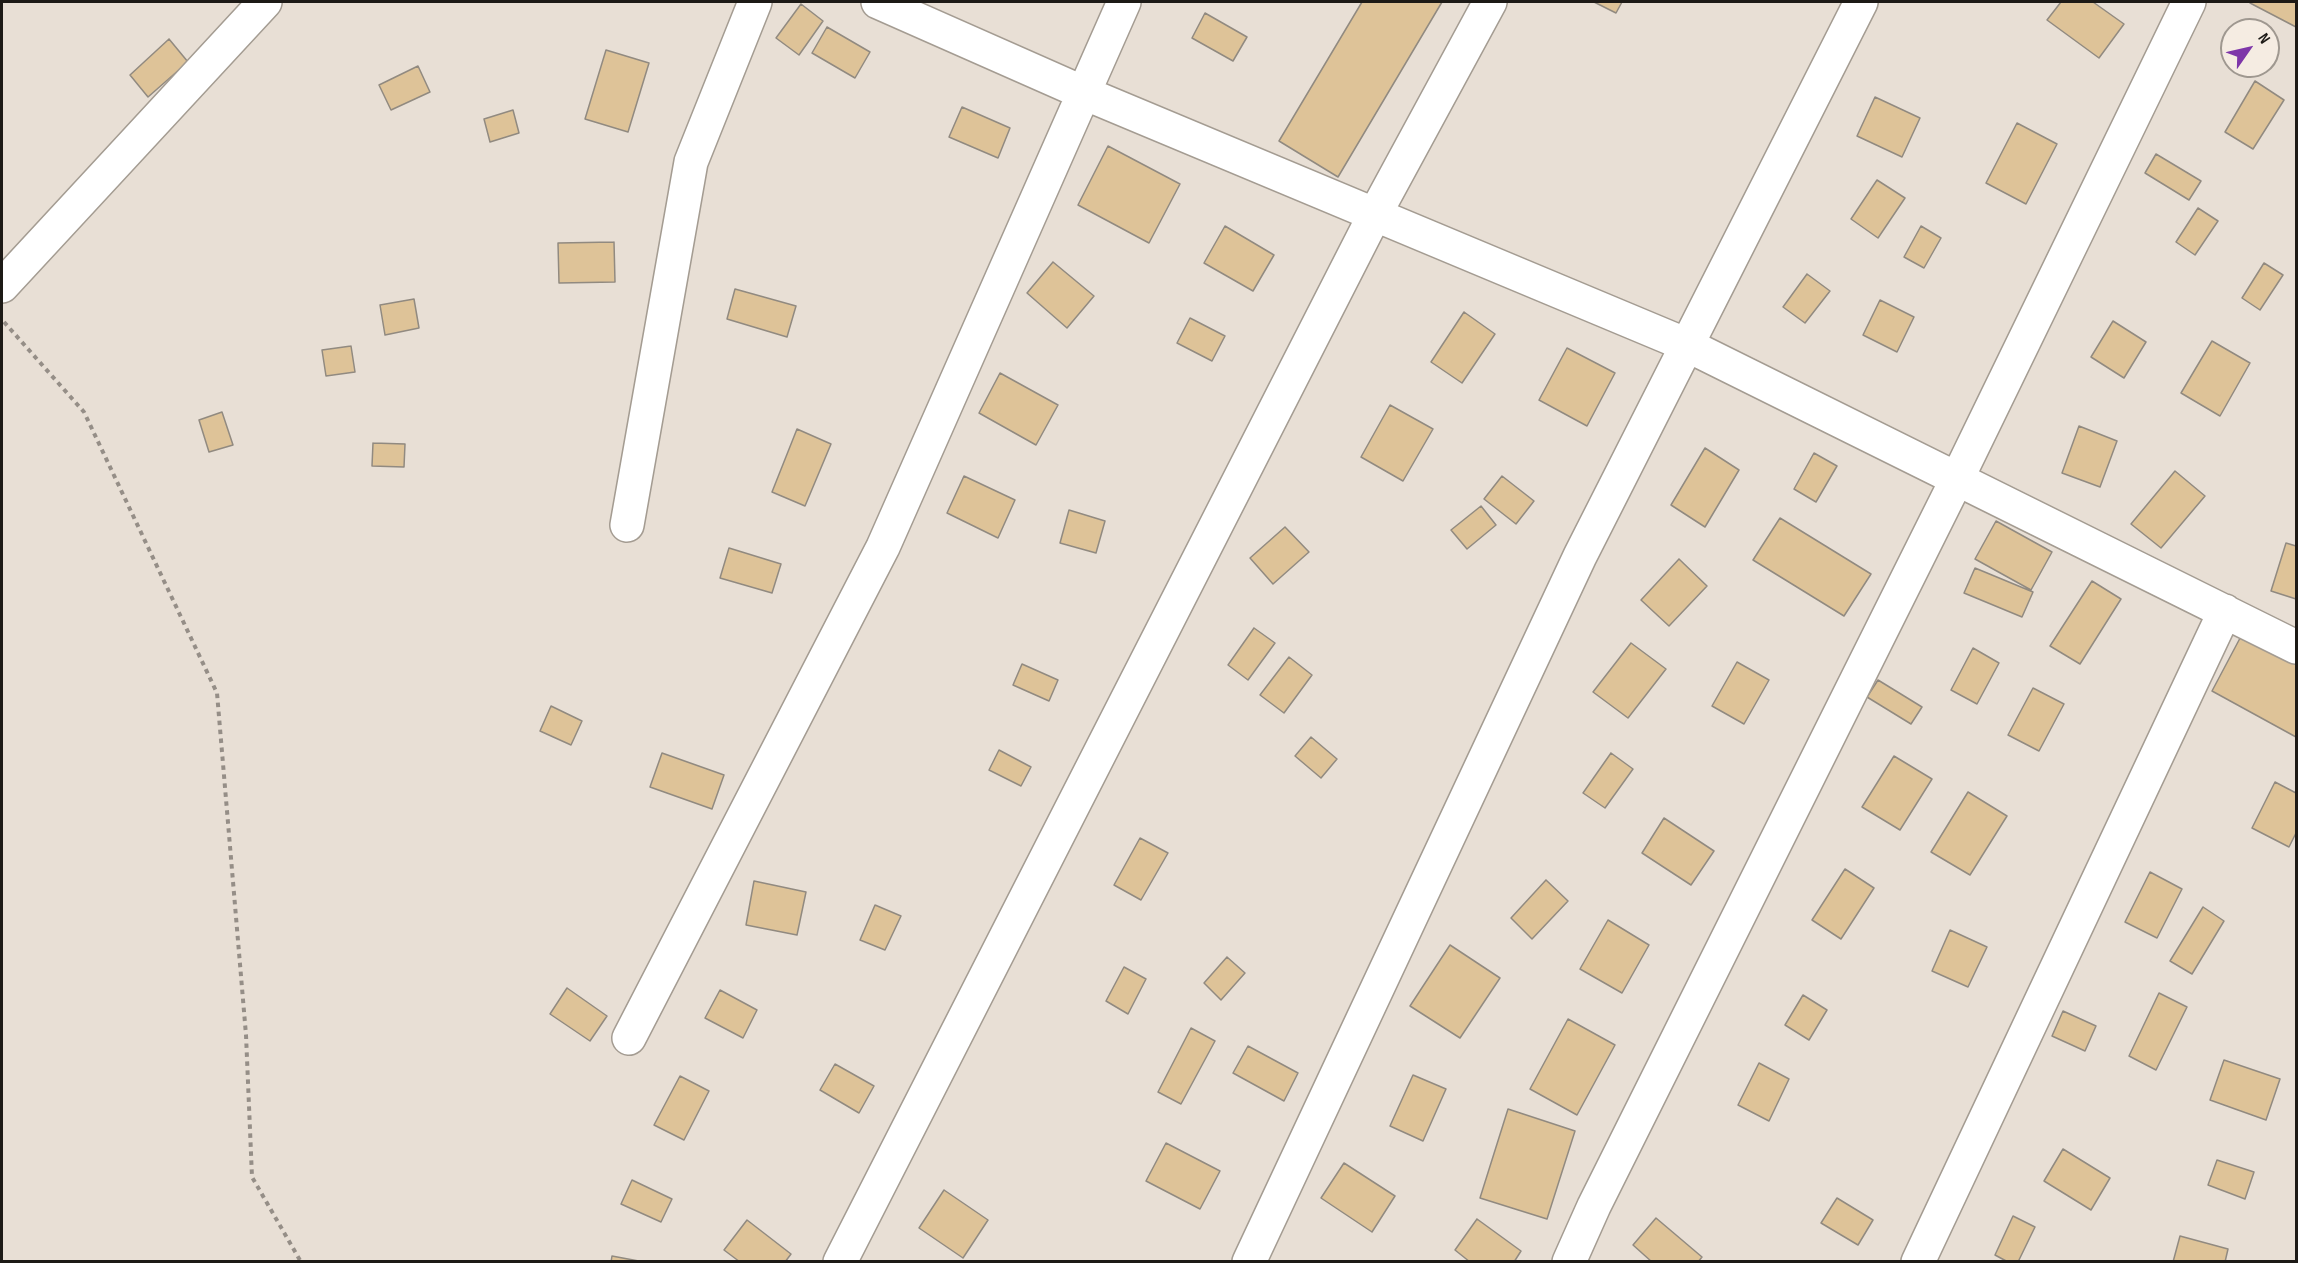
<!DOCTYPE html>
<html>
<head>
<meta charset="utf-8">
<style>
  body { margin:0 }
  #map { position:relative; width:2298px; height:1263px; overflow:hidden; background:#e8dfd5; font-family:"Sofia Sans Condensed",sans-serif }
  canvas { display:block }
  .frame { position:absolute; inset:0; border:3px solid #1d1a16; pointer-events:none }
  .north { position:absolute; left:2220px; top:18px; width:60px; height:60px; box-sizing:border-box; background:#f5ece2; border:2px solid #9f9890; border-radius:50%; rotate:56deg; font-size:16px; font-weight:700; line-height:24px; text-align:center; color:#1d1a16 }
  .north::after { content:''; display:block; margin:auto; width:21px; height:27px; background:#7e36a9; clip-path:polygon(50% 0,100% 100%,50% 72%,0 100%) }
</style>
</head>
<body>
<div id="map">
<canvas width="2298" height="1263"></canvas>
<div class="frame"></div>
<div class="north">N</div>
</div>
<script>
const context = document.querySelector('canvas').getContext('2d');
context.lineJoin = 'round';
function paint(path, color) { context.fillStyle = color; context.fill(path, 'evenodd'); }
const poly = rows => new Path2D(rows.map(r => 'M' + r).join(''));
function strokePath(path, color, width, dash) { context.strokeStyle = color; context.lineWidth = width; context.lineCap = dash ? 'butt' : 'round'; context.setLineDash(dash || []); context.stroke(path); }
const building = poly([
  [1362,2,1442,2,1338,177,1279,141,1362,2],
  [1594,2,1622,2,1616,13,1594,2],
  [2061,2,2093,2,2124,24,2099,58,2047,20,2061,2],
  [2251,2,2296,2,2296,27,2250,3,2251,2],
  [801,4,823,21,799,55,776,38,801,4],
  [1205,13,1247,37,1233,61,1192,38,1205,13],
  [827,27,870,52,855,78,812,53,827,27],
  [169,39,188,62,148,97,130,75,169,39],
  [606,50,649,63,628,132,585,119,606,50],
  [418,66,430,92,391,110,379,85,418,66],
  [2255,81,2284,100,2253,149,2225,132,2255,81],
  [1875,97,1920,118,1902,157,1857,136,1875,97],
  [962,107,1010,128,998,158,949,137,962,107],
  [513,110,519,133,490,142,484,119,513,110],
  [2017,123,2057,144,2026,204,1986,183,2017,123],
  [1108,146,1180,184,1149,243,1078,205,1108,146],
  [2156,154,2201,181,2189,200,2145,173,2156,154],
  [1877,180,1905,198,1878,238,1851,219,1877,180],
  [2198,208,2218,221,2195,255,2176,242,2198,208],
  [1225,226,1274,255,1253,291,1204,263,1225,226],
  [1921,226,1941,238,1924,268,1904,257,1921,226],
  [614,242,615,282,559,283,558,243,614,242],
  [1053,262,1094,296,1067,328,1027,293,1053,262],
  [2264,263,2283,275,2260,310,2242,298,2264,263],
  [1807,274,1830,291,1805,323,1783,307,1807,274],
  [735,289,796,306,787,337,727,319,735,289],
  [414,299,419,328,385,335,380,305,414,299],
  [1880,300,1914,317,1897,352,1863,335,1880,300],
  [1464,312,1495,334,1462,383,1431,362,1464,312],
  [1190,318,1225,336,1212,361,1177,343,1190,318],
  [2113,321,2146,342,2124,378,2091,357,2113,321],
  [2212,341,2250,363,2220,416,2181,393,2212,341],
  [351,346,355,372,326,376,322,350,351,346],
  [1567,348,1615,373,1587,426,1539,400,1567,348],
  [1000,373,1058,405,1036,445,979,413,1000,373],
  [1390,405,1433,429,1403,481,1361,457,1390,405],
  [222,412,233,445,209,452,199,420,222,412],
  [2079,426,2117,441,2100,487,2062,473,2079,426],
  [797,429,831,444,805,506,772,492,797,429],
  [373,443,405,444,404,467,372,466,373,443],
  [1705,448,1739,470,1705,527,1671,505,1705,448],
  [1814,453,1837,466,1816,502,1794,489,1814,453],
  [2175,471,2205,496,2161,548,2131,524,2175,471],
  [964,476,1015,500,998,538,947,513,964,476],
  [1502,476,1534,501,1516,524,1484,499,1502,476],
  [1481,506,1496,525,1467,549,1451,530,1481,506],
  [1069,510,1105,521,1096,553,1060,543,1069,510],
  [1780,518,1871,574,1844,616,1753,560,1780,518],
  [1996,521,2052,552,2031,590,1975,559,1996,521],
  [1285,527,1309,552,1273,584,1250,558,1285,527],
  [2286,543,2296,546,2296,599,2271,591,2286,543],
  [729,548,781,564,772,593,720,578,729,548],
  [1679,559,1707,586,1669,626,1641,600,1679,559],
  [1975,568,2033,592,2022,617,1964,593,1975,568],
  [2092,581,2121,599,2080,664,2050,646,2092,581],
  [2247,625,2296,652,2296,737,2212,691,2247,625],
  [1254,628,1275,643,1248,680,1228,665,1254,628],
  [1631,643,1666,669,1628,718,1593,692,1631,643],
  [1973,648,1999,663,1977,704,1951,690,1973,648],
  [1289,657,1312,675,1284,713,1260,695,1289,657],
  [1737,662,1769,680,1744,724,1712,706,1737,662],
  [1022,664,1058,680,1049,701,1013,685,1022,664],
  [1878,680,1922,707,1911,724,1867,697,1878,680],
  [2033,688,2064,704,2039,751,2008,735,2033,688],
  [551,706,582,721,571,745,540,731,551,706],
  [1311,737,1337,759,1321,778,1295,756,1311,737],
  [999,750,1031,767,1021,786,989,770,999,750],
  [662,753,724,775,712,809,650,787,662,753],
  [1611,753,1633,769,1605,808,1583,793,1611,753],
  [1894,756,1932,779,1900,830,1862,807,1894,756],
  [2275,782,2296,793,2296,833,2289,847,2252,828,2275,782],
  [1968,792,2007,816,1970,875,1931,852,1968,792],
  [1664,818,1714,851,1691,885,1642,853,1664,818],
  [1140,838,1168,853,1141,900,1114,885,1140,838],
  [1845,869,1874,888,1841,939,1812,920,1845,869],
  [2150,872,2182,889,2157,938,2125,922,2150,872],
  [1546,880,1568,901,1532,939,1511,918,1546,880],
  [754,881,806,892,797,935,746,925,754,881],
  [875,905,901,916,885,950,860,940,875,905],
  [2203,907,2224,921,2192,974,2170,961,2203,907],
  [1608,920,1649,945,1622,993,1580,969,1608,920],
  [1950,930,1987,947,1968,987,1932,971,1950,930],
  [1450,945,1500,978,1460,1038,1410,1006,1450,945],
  [1227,957,1245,973,1221,1000,1204,983,1227,957],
  [1124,967,1146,979,1128,1014,1106,1001,1124,967],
  [567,988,607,1016,590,1041,550,1014,567,988],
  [720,990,757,1010,743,1038,705,1018,720,990],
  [2159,993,2187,1007,2156,1070,2129,1056,2159,993],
  [1803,995,1827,1010,1809,1040,1785,1025,1803,995],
  [2063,1011,2096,1026,2085,1051,2052,1036,2063,1011],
  [1568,1019,1615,1045,1577,1115,1530,1089,1568,1019],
  [1191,1028,1215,1041,1181,1104,1158,1092,1191,1028],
  [1248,1046,1298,1073,1284,1101,1233,1073,1248,1046],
  [2224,1060,2280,1079,2266,1120,2210,1100,2224,1060],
  [1759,1063,1789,1079,1769,1121,1738,1105,1759,1063],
  [835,1064,874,1086,859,1113,820,1090,835,1064],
  [1413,1075,1446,1089,1423,1141,1390,1126,1413,1075],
  [680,1076,709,1091,684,1140,654,1125,680,1076],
  [1508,1109,1575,1131,1547,1219,1480,1198,1508,1109],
  [1166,1143,1220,1171,1200,1209,1146,1181,1166,1143],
  [2063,1149,2110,1178,2091,1210,2044,1181,2063,1149],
  [2217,1160,2254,1172,2245,1199,2208,1185,2217,1160],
  [1344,1163,1395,1196,1372,1232,1321,1198,1344,1163],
  [632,1180,672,1199,661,1222,621,1204,632,1180],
  [944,1190,988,1220,963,1258,919,1228,944,1190],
  [1837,1198,1873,1220,1858,1245,1821,1223,1837,1198],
  [2013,1216,2035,1227,2018,1262,2008,1262,1995,1255,2013,1216],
  [1656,1218,1702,1257,1698,1262,1652,1262,1633,1245,1656,1218],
  [1477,1219,1521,1251,1514,1262,1470,1262,1455,1250,1477,1219],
  [747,1220,791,1254,785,1262,740,1262,724,1250,747,1220],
  [2180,1236,2228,1249,2225,1262,2173,1262,2180,1236],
  [612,1256,644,1262,611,1262,612,1256]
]);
paint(building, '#dec398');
strokePath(building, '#918a80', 1.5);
const minor = poly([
  [878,2,1084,93,1687,345,2296,647],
  [2,286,265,2],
  [627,525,691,162,755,2],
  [629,1038,883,547,1124,2],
  [840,1262,1375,214,1490,2],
  [1249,1262,1580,556,1861,2],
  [1569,1262,1594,1206,1957,479,2189,2],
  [1918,1262,2225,611]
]);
strokePath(minor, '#a49c92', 36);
strokePath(poly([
  [4,322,84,412,217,693,246,1035,252,1177,301,1262]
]), '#958e87', 4, [4.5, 4.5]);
strokePath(minor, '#fff', 33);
</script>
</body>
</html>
